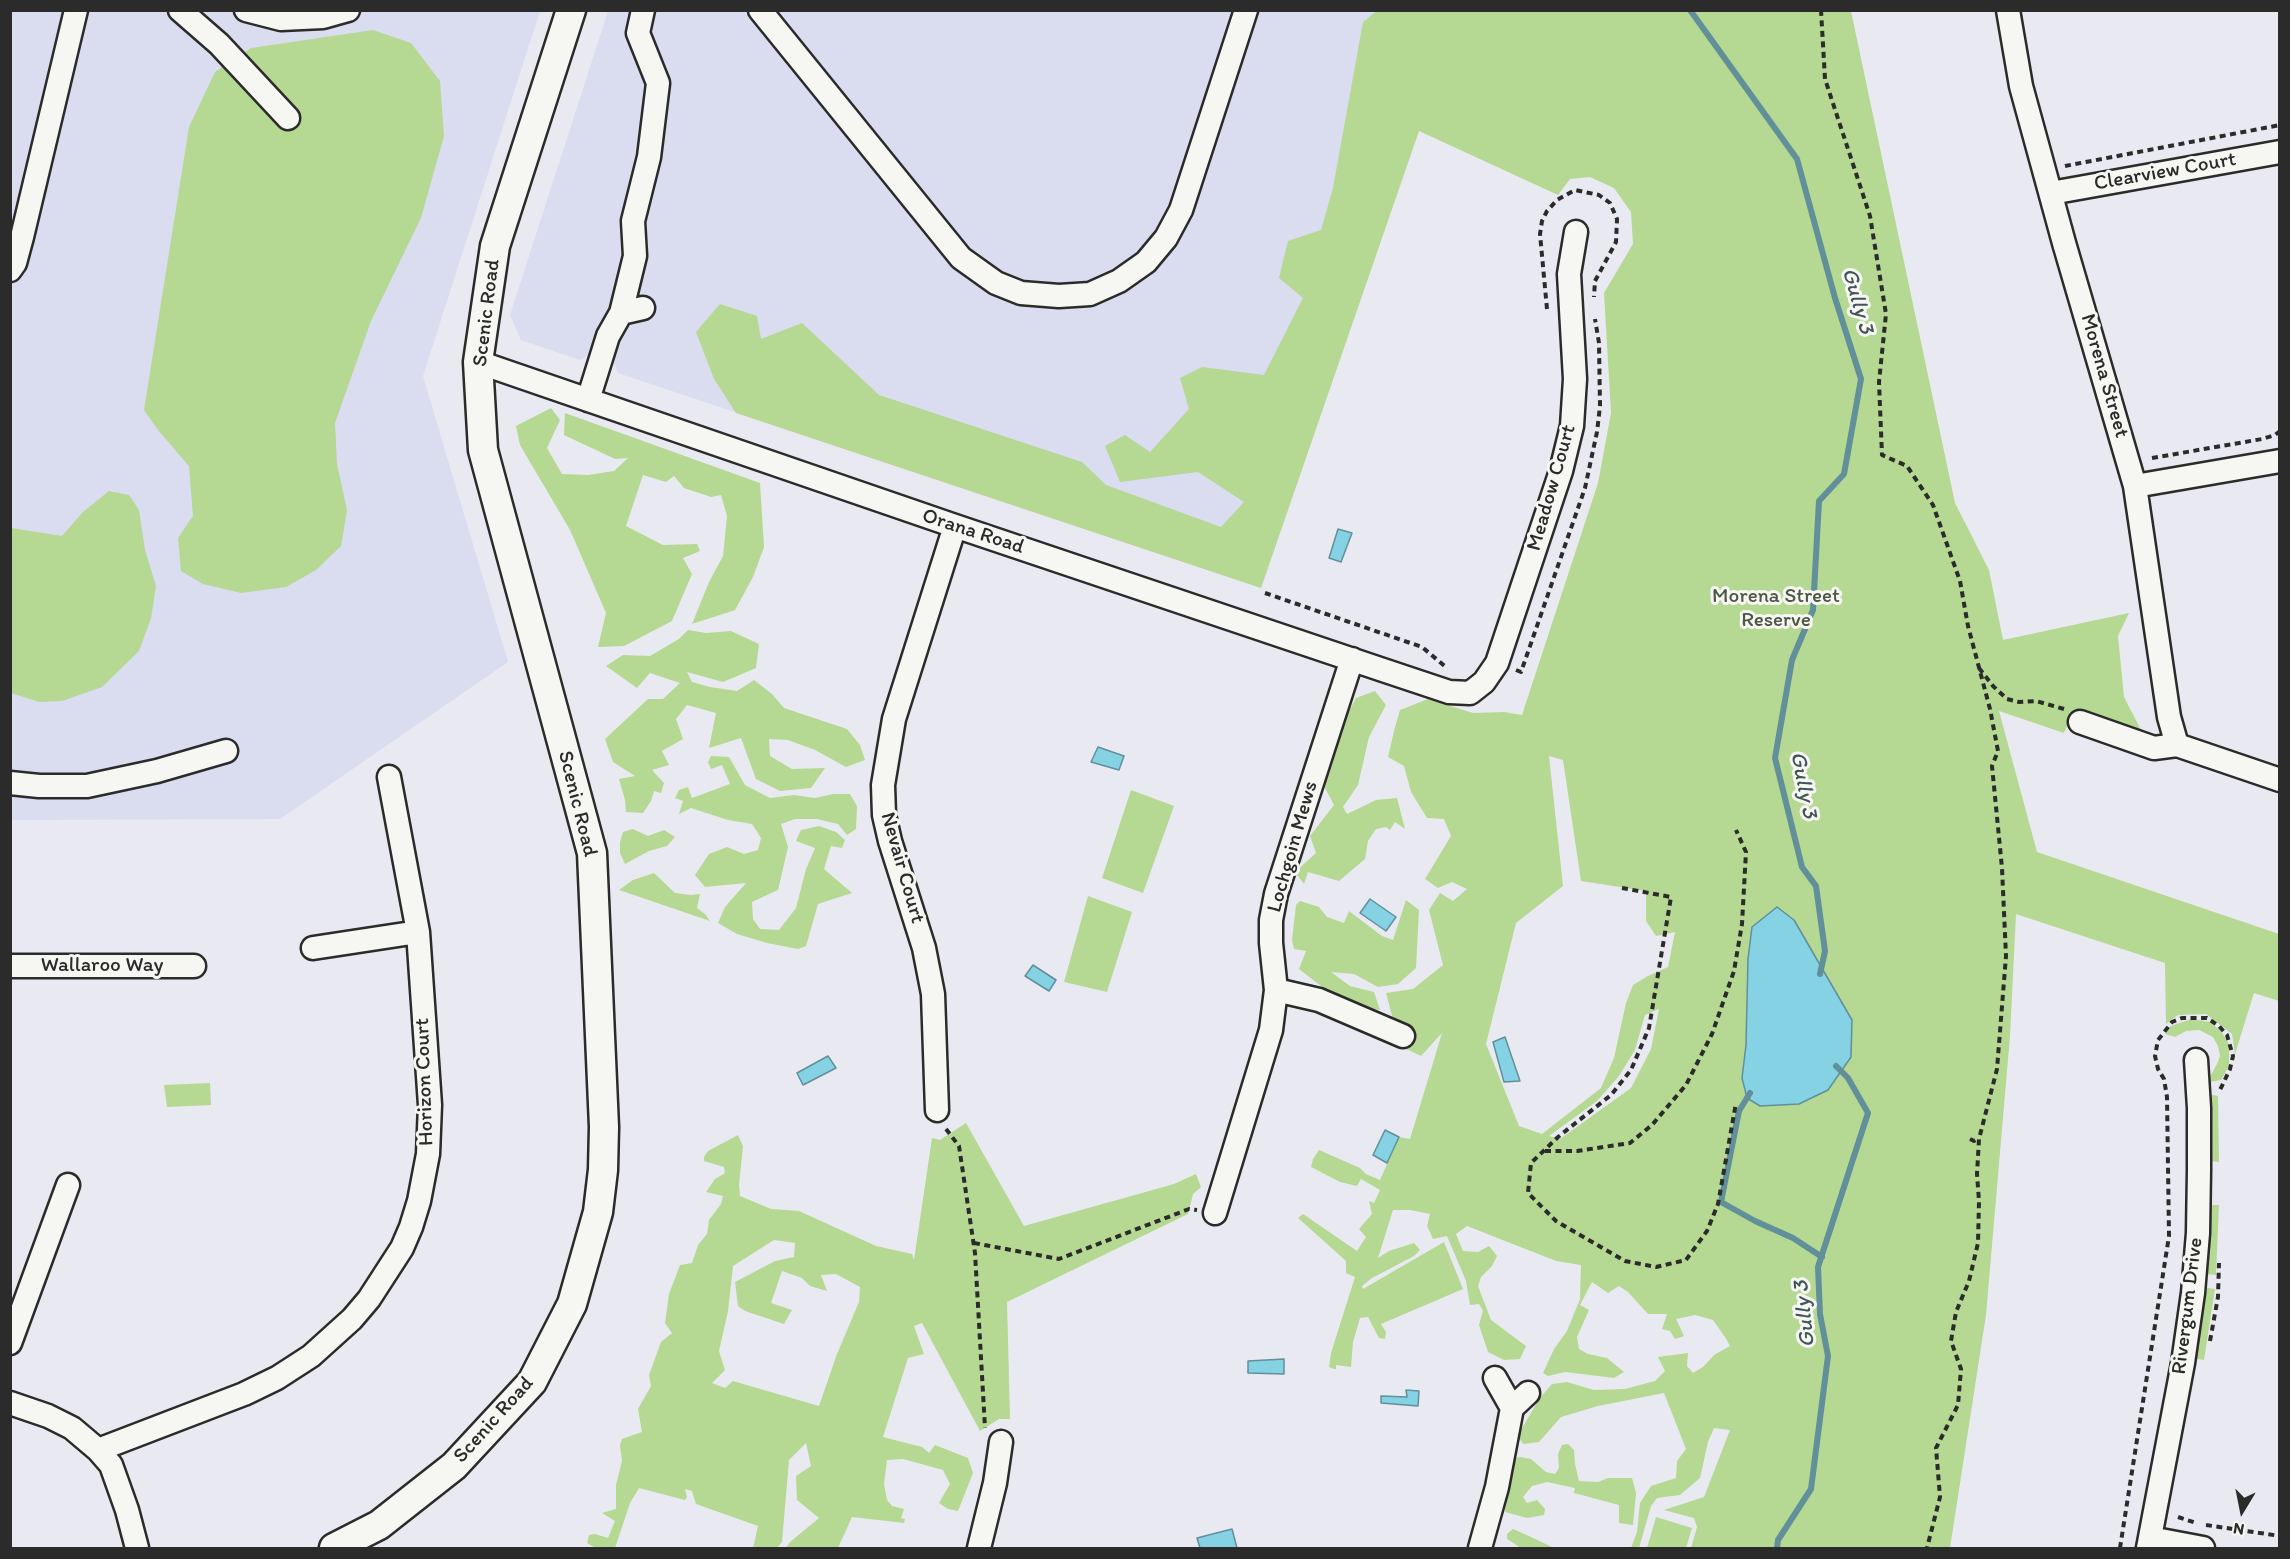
<!DOCTYPE html>
<html>
<head>
<meta charset="utf-8">
<style>
  body { margin:0 }
  #map { position:relative; width:2290px; height:1559px; overflow:hidden; background:#e9eaf1; font-family:Itim,sans-serif }
  canvas { display:block }
  .frame { position:absolute; inset:0; border:12px solid #2b2b2b; pointer-events:none }
  .north { position:absolute; left:2212px; top:1481px; width:60px; height:60px; -webkit-text-stroke:4px #f6f6f2; paint-order:stroke; rotate:190deg; font-size:16px; font-weight:700; line-height:24px; text-align:center; color:#2b2b2b }
  .north::after { content:''; display:block; margin:auto; width:21px; height:27px; background:#2b2b2b; clip-path:polygon(50% 0,100% 100%,50% 72%,0 100%) }
</style>
</head>
<body>
<div id="map">
<canvas width="2290" height="1559"></canvas>
<div class="frame"></div>
<div class="north">N</div>
</div>
<script>
const context = document.querySelector('canvas').getContext('2d');
context.lineJoin = 'round';
function paint(path, color) { context.fillStyle = color; context.fill(path, 'evenodd'); }
const poly = rows => new Path2D(rows.map(r => 'M' + r).join(''));
function strokePath(path, color, width, dash) { context.strokeStyle = color; context.lineWidth = width; context.lineCap = dash ? 'butt' : 'round'; context.setLineDash(dash || []); context.stroke(path); }
function drawText(font, color, halo, rows, align = 'center') {
  context.font = font + ' Itim,sans-serif'; context.lineWidth = 6; context.setLineDash([]); context.textBaseline = 'middle'; context.strokeStyle = halo; context.fillStyle = color; for (const [text, x, y, turn = 0] of rows) {
    context.save(); context.translate(x, y); context.rotate((+turn || 0) * Math.PI / 180); context.textAlign = isNaN(turn) ? turn : align; if (halo) context.strokeText(text, 0, 0); context.fillText(text, 0, 0); context.restore();
  }
}
paint(poly([
  [10,11,540,11,423,376,508,662,280,819,11,820],
  [608,11,1456,11,1419,130,1261,588,618,373,610,354,597,350,580,360,521,340,510,315]
]), '#dadcf0');
paint(poly([
  [1378,10,1851,11,1955,503,1989,570,2003,640,2129,613,2118,636,2124,697,2142,732,2075,709,2064,733,1999,711,2037,852,2279,934,2279,1001,2254,993,2235,1054,2232,1034,2206,1014,2178,1015,2166,1024,2165,963,2016,914,2010,1036,1986,1315,1950,1548,1691,1548,1697,1527,1694,1518,1664,1510,1704,1497,1730,1430,1714,1428,1708,1442,1700,1478,1680,1495,1657,1498,1651,1506,1639,1548,1631,1548,1637,1532,1640,1503,1651,1486,1676,1478,1677,1461,1686,1449,1664,1393,1598,1406,1561,1417,1539,1442,1524,1444,1517,1437,1539,1399,1552,1384,1567,1382,1594,1390,1625,1389,1655,1381,1665,1371,1658,1357,1688,1353,1687,1366,1693,1373,1703,1367,1714,1355,1730,1346,1725,1337,1713,1320,1695,1315,1676,1319,1684,1336,1675,1339,1670,1331,1662,1329,1667,1314,1648,1314,1628,1292,1619,1286,1608,1293,1592,1282,1580,1305,1589,1310,1577,1337,1579,1349,1588,1354,1607,1358,1624,1372,1614,1378,1565,1372,1548,1376,1543,1373,1554,1349,1567,1331,1580,1299,1581,1265,1556,1261,1467,1226,1456,1234,1463,1251,1478,1252,1489,1246,1497,1256,1492,1266,1481,1277,1478,1286,1491,1320,1526,1346,1520,1359,1504,1360,1488,1352,1479,1325,1483,1311,1479,1304,1470,1305,1466,1281,1447,1236,1433,1239,1427,1226,1430,1214,1410,1210,1393,1210,1378,1258,1389,1251,1414,1243,1420,1250,1414,1256,1372,1278,1362,1286,1363,1289,1444,1242,1463,1289,1381,1324,1386,1332,1385,1339,1379,1338,1368,1317,1360,1318,1353,1342,1351,1367,1336,1365,1336,1369,1334,1369,1329,1367,1331,1353,1355,1277,1346,1273,1346,1261,1298,1218,1303,1214,1357,1251,1366,1237,1359,1229,1372,1214,1369,1201,1374,1203,1380,1190,1361,1179,1357,1186,1340,1182,1311,1167,1313,1159,1319,1150,1360,1168,1366,1174,1380,1180,1399,1137,1410,1139,1442,1033,1421,1056,1400,1046,1386,993,1413,989,1443,965,1429,910,1440,893,1453,901,1467,889,1452,882,1438,888,1425,879,1451,836,1444,819,1427,818,1411,792,1404,766,1388,757,1395,727,1400,710,1428,699,1473,713,1504,712,1522,715,1598,483,1611,413,1604,293,1633,244,1631,212,1614,188,1590,177,1570,179,1558,195,1419,131,1261,588,736,413,714,379,696,332,720,304,757,316,761,339,802,323,879,395,1082,462,1106,485,1221,527,1244,502,1198,472,1120,482,1105,446,1125,435,1150,452,1189,409,1180,378,1202,367,1264,375,1303,298,1279,278,1288,241,1321,230,1333,188,1363,22],
  [1549,756,1563,760,1581,881,1646,891,1646,921,1656,936,1675,932,1668,967,1648,976,1633,985,1626,1003,1614,1058,1601,1088,1542,1134,1519,1126,1486,1044,1516,923,1563,886],
  [1659,1009,1651,1049,1631,1088,1560,1139,1549,1136,1597,1101,1619,1076,1635,1050,1645,1015],
  [373,30,411,43,440,81,444,136,421,218,371,321,335,423,337,464,347,510,341,546,316,570,286,587,241,593,203,584,181,571,178,538,193,516,189,466,158,430,144,410,189,127,215,72,251,48],
  [551,408,560,420,547,448,562,474,588,475,614,471,628,458,615,459,564,435,565,413,760,483,764,547,753,577,735,610,692,624,709,582,723,556,727,516,721,495,711,497,684,488,674,476,666,482,643,475,626,526,663,545,697,544,700,551,683,558,692,574,672,621,624,646,598,647,606,613,570,530,520,445,516,426],
  [109,491,129,495,139,510,145,550,156,586,151,618,139,651,102,687,62,701,39,702,11,693,11,528,62,536,83,512],
  [688,630,706,633,731,631,759,644,756,668,723,682,687,672,692,682,710,687,737,691,754,680,772,694,784,708,847,729,860,745,865,760,846,767,815,750,788,740,769,739,770,756,792,769,825,768,811,788,780,791,756,779,741,738,709,748,716,713,687,705,676,719,683,739,662,751,669,765,652,770,664,783,661,793,654,791,651,801,643,813,626,812,625,800,619,779,635,776,613,762,605,739,648,699,663,699,680,683,650,673,637,688,606,666,623,655,650,656,679,639],
  [1375,691,1386,705,1369,737,1358,785,1343,807,1347,814,1376,800,1397,798,1405,829,1395,822,1390,830,1386,827,1376,829,1368,841,1365,859,1339,881,1308,872,1304,884,1295,872,1316,853,1310,836,1334,805,1324,786,1348,713,1356,698],
  [711,756,729,757,745,785,770,798,794,795,815,798,833,794,850,794,857,806,856,829,847,835,838,824,817,819,795,819,781,824,788,847,778,890,752,902,753,919,760,929,779,930,796,908,806,869,815,848,796,841,801,830,819,826,836,832,845,840,842,848,831,846,824,869,852,893,818,904,806,946,798,949,767,943,737,934,718,923,725,907,746,883,705,887,695,875,709,854,727,847,744,854,758,850,761,838,752,824,728,820,691,808,679,814,683,801,675,798,679,790,688,787,692,798,730,784,722,765,711,769,708,762],
  [1131,790,1174,806,1143,893,1102,878],
  [633,829,648,836,664,830,675,837,667,846,649,851,625,864,620,853,620,842,623,832],
  [654,873,675,893,691,895,700,894,697,908,705,914,710,921,619,890,633,880],
  [1088,896,1132,912,1107,992,1064,982],
  [1406,900,1419,910,1416,968,1398,984,1378,987,1354,974,1331,972,1350,986,1374,992,1380,1010,1368,1008,1330,993,1299,969,1306,951,1294,949,1292,940,1296,905,1300,901,1319,907,1327,917,1344,923,1349,911,1382,936,1393,940],
  [2191,1019,2210,1022,2221,1031,2229,1044,2229,1066,2221,1080,2209,1082,2208,1080,2217,1064,2220,1056,2218,1046,2213,1037,2199,1030,2186,1031,2175,1037,2165,1034,2171,1026],
  [210,1083,211,1105,167,1107,164,1085],
  [2207,1094,2218,1096,2219,1162,2208,1161],
  [966,1123,1024,1226,1174,1184,1196,1174,1201,1187,1193,1194,1188,1214,1007,1302,1010,1419,999,1419,980,1431,922,1323,914,1326,924,1354,908,1358,883,1437,922,1447,929,1453,935,1445,968,1458,973,1473,958,1511,948,1509,939,1503,950,1484,943,1470,903,1459,887,1460,884,1484,887,1500,892,1506,904,1509,901,1518,905,1519,904,1523,852,1517,838,1548,786,1548,790,1542,819,1518,797,1500,796,1476,811,1466,806,1443,789,1460,782,1542,777,1548,753,1548,758,1526,696,1504,692,1491,685,1489,687,1497,685,1500,639,1488,630,1503,615,1548,596,1548,587,1543,589,1535,595,1534,608,1538,615,1521,602,1513,616,1509,616,1485,622,1461,620,1445,622,1439,642,1432,638,1409,651,1386,649,1375,661,1342,672,1333,665,1323,669,1294,680,1265,692,1263,698,1245,707,1234,709,1220,721,1204,723,1196,706,1192,715,1179,725,1173,724,1167,704,1161,704,1157,708,1151,738,1135,743,1146,739,1185,740,1196,771,1209,799,1211,876,1246,912,1254,914,1260,932,1138,940,1140],
  [774,1240,795,1243,794,1257,775,1261,735,1282,738,1306,745,1311,784,1324,792,1310,771,1303,782,1271,802,1278,810,1286,827,1291,821,1275,836,1274,860,1287,859,1302,837,1354,819,1406,733,1381,725,1388,712,1383,725,1370,719,1351,728,1311,733,1266],
  [2208,1205,2219,1205,2216,1275,2204,1274],
  [2202,1287,2215,1289,2204,1360,2193,1358],
  [1568,1444,1574,1450,1575,1464,1579,1481,1598,1482,1608,1478,1632,1478,1636,1493,1633,1525,1619,1523,1619,1505,1574,1493,1575,1488,1547,1482,1532,1486,1523,1497,1527,1503,1537,1500,1545,1509,1544,1515,1527,1518,1505,1512,1507,1476,1511,1459,1520,1457,1531,1459,1546,1472,1555,1474,1559,1468,1558,1454,1562,1445],
  [1656,1517,1692,1528,1686,1548,1647,1548],
  [1513,1529,1531,1537,1554,1548,1521,1548,1507,1539,1507,1534]
]), '#b5d892');
const water = poly([
  [1338,529,1352,533,1341,562,1329,558,1338,529],
  [1098,747,1124,756,1119,770,1091,762,1098,747],
  [1370,899,1396,917,1386,931,1360,913,1370,899],
  [1777,907,1794,920,1852,1020,1851,1057,1828,1090,1799,1104,1760,1106,1747,1098,1742,1078,1746,1045,1748,959,1752,927,1777,907],
  [1033,965,1056,980,1049,991,1025,976,1033,965],
  [1505,1037,1520,1081,1504,1082,1493,1042,1505,1037],
  [828,1056,836,1068,803,1085,797,1073,828,1056],
  [1385,1130,1399,1137,1387,1163,1373,1155,1385,1130],
  [1284,1359,1284,1374,1248,1373,1248,1361,1284,1359],
  [1406,1390,1419,1391,1418,1406,1381,1403,1381,1396,1407,1397,1406,1390],
  [1232,1529,1237,1548,1200,1548,1197,1538,1232,1529]
]);
paint(water, '#85d2e4');
strokePath(water, '#618f9a', 1.5);
strokePath(poly([
  [1690,10,1797,159,1835,298,1861,379,1844,474,1819,501,1813,610,1792,660,1775,758,1802,867,1816,886,1825,951,1820,974],
  [1750,1093,1739,1111,1721,1202,1755,1221,1793,1238,1822,1257],
  [1777,1548,1778,1540,1811,1489,1828,1356,1820,1314,1818,1267,1868,1113,1848,1078,1836,1066]
]), '#618f9a', 6);
const minor = poly([
  [180,10,219,44,288,118],
  [246,10,281,19,323,17,348,10],
  [760,10,961,258,996,283,1021,293,1059,296,1090,294,1119,281,1146,262,1166,238,1181,210,1246,10],
  [2008,10,2021,86,2064,243,2135,486,2169,717,2177,745],
  [2051,193,2280,152],
  [10,270,15,263,22,237,76,10],
  [621,313,643,308],
  [478,362,955,526,1380,669,1449,692,1470,693,1484,682,1497,663,1561,471,1572,426,1575,379,1569,274,1576,232],
  [588,400,608,336,621,313,635,256,633,221,649,157,658,83,638,33,643,10],
  [2135,486,2280,461],
  [2080,722,2154,748,2177,745,2280,780],
  [10,783,39,786,87,786,157,771,226,751],
  [313,948,418,932],
  [10,966,194,966],
  [1276,990,1319,1000,1403,1036],
  [937,1110,933,994,924,948,890,841,884,815,883,785,894,719,955,526],
  [1215,1213,1271,1030,1276,990,1271,943,1271,920,1276,894,1352,659],
  [10,1343,68,1185],
  [1495,1378,1512,1408],
  [10,1403,48,1416,72,1428,98,1450,111,1465,127,1510,137,1548],
  [1512,1408,1528,1393],
  [98,1450,244,1394,277,1378,311,1356,352,1319,369,1299,402,1248,411,1227,419,1201,428,1154,430,1105,418,932,389,777],
  [2150,1538,2203,1548],
  [979,1548,995,1483,1001,1442],
  [1480,1548,1497,1487,1512,1408],
  [2148,1548,2183,1363,2193,1293,2198,1233,2199,1170,2199,1108,2196,1060]
]);
const major = poly([
  [334,1548,379,1525,454,1466,532,1382,572,1304,598,1212,603,1170,604,1127,592,853,483,450,478,362,495,246,571,10]
]);
strokePath(minor, '#2b2b2b', 27);
strokePath(major, '#2b2b2b', 33);
strokePath(poly([
  [1821,10,1825,79,1870,216,1886,314,1879,382,1882,455,1907,466,1933,505,1960,581,1968,626,1990,709,1998,751,1992,766,2002,868,2006,956,1997,1069,1979,1139,1977,1174,1979,1201,1978,1243,1969,1281,1956,1312,1951,1341,1961,1369,1958,1405,1936,1448,1940,1497,1927,1548],
  [2065,166,2280,125],
  [1547,309,1540,234,1542,221,1547,211,1557,200,1575,190,1599,195,1610,203,1617,219,1616,242,1595,281,1594,297],
  [2152,458,2262,439,2275,435,2280,431],
  [1265,593,1422,647,1447,668],
  [1979,668,1993,686,2007,699,2019,702,2036,701,2064,709],
  [1516,670,1521,672,1585,488,1597,432,1600,406,1599,343,1595,319],
  [1622,888,1671,897,1649,1028,1631,1070,1611,1095,1558,1137,1531,1163,1528,1193,1556,1221,1625,1261,1656,1267,1686,1260,1707,1231,1718,1204,1736,1103],
  [946,1129,959,1146,975,1253,985,1428],
  [1970,1139,1974,1141,1978,1139],
  [1545,1151,1577,1151,1630,1143,1652,1125,1686,1085,1712,1034,1734,971,1742,924,1746,852,1736,830],
  [974,1243,1059,1259,1189,1209,1197,1210],
  [2210,1341,2218,1297,2219,1263],
  [2178,1517,2196,1523],
  [2206,1525,2280,1536],
  [2120,1548,2169,1236,2167,1097,2164,1079,2158,1069,2155,1056,2158,1040,2172,1022,2182,1018,2207,1018,2219,1026,2227,1035,2233,1056,2230,1069,2220,1090]
]), '#2b2b2b', 4, [6, 4.5]);
strokePath(minor, '#f6f6f2', 22);
strokePath(major, '#f6f6f2', 28);
drawText('21px', '#2b2b2b', '#f6f6f2', [
  ["Clearview Court",2165,172,-10],
  ["Scenic Road",487,313,-83],
  ["Morena Street",2104,376,74],
  ["Meadow Court",1552,488,-74],
  ["Orana Road",973,532,18],
  ["Scenic Road",577,804,76],
  ["Lochgoin Mews",1293,847,-74],
  ["Nevair Court",902,868,74],
  ["Wallaroo Way",102,966],
  ["Horizon Court",425,1082,-92],
  ["Rivergum Drive",2188,1306,-83],
  ["Scenic Road",494,1420,-48]
]);
drawText('21px', '#4e5645', '#f6f6f2', [
  ["Morena Street",1776,597],
  ["Reserve",1776,621]
]);
drawText('italic 22px', '#425559', '#f6f6f2', [
  ["Gully 3",1857,301,74],
  ["Gully 3",1803,785,79],
  ["Gully 3",1805,1314,-96]
]);
</script>
</body>
</html>
